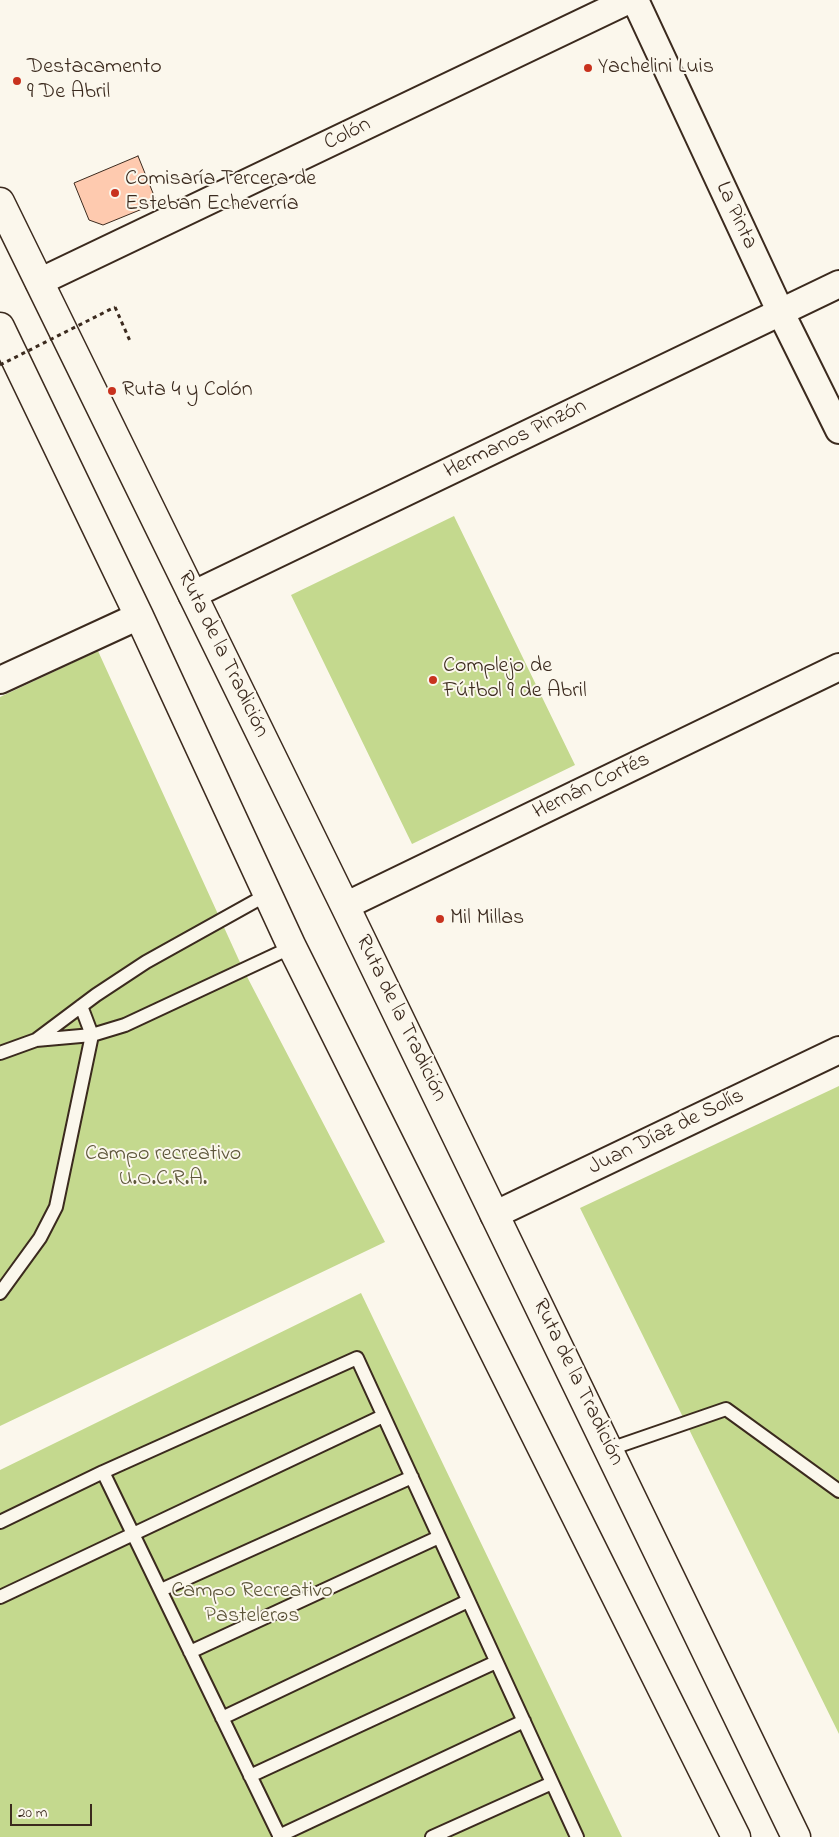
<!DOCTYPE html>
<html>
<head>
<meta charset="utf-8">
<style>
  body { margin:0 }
  #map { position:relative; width:839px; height:1837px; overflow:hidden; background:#fbf7ec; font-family:"Indie Flower",sans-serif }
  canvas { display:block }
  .scale { position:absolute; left:10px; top:1804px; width:82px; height:22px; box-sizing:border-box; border:2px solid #3b2a1e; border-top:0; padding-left:6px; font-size:15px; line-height:18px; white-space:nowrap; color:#3b2a1e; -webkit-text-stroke:4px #fbf7ec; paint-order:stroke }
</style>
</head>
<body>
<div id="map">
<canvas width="839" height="1837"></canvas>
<div class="scale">20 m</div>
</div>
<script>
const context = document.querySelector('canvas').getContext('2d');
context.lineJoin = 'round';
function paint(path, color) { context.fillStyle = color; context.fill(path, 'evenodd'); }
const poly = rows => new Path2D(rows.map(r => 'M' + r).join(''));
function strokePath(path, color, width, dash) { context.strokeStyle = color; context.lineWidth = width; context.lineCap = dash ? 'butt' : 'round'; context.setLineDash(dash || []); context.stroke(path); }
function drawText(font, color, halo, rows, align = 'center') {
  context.font = font + ' "Indie Flower",sans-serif'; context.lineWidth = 4; context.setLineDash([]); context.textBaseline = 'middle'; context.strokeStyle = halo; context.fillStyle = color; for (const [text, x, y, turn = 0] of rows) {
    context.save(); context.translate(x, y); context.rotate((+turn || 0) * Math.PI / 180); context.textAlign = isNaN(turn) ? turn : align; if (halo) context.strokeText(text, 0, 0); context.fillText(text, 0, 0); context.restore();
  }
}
paint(poly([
  [454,516,575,765,412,844,291,595],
  [98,651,243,969,385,1242,0,1426,0,697],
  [839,1086,839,1734,580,1208],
  [361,1293,622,1837,0,1837,0,1470]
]), '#c4d98e');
const building = poly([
  [138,156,157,203,103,225,89,220,74,183,138,156]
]);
paint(building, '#fecaaf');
strokePath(building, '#3b2a1e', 1);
const service = poly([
  [268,894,146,962,96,995,36,1040,92,1035,125,1025,292,947],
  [0,1053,36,1040],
  [0,1293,40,1238,56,1207,92,1035,81,1006],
  [610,1449,726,1409,839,1491],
  [103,1472,280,1837],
  [0,1522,103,1472,357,1358,577,1837],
  [161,1590,412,1477],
  [0,1597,383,1416],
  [190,1652,439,1537],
  [222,1718,468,1601],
  [250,1776,496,1662],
  [279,1836,524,1721],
  [432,1837,552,1783]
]);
const minor = poly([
  [635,0,781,313,839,430],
  [39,282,629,0],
  [192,595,839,284],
  [0,680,139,616],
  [345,906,839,667],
  [494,1215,839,1050]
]);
const primary = poly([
  [0,202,345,906,796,1837],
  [0,327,139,616,292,947,736,1837]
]);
strokePath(service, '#3b2a1e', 16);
strokePath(minor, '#3b2a1e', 30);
strokePath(primary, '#3b2a1e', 31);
strokePath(poly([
  [115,307,130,341]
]), '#3b2a1e', 3, [4, 4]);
strokePath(service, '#fbf7ec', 12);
strokePath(minor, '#fbf7ec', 26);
strokePath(primary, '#fbf7ec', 28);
strokePath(poly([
  [0,365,115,307]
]), '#3b2a1e', 3, [4, 4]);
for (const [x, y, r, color] of [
  [588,68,5,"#c8321e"],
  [17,81,5,"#c8321e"],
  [115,193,5,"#c8321e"],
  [112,391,5,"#c8321e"],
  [433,680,5,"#c8321e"],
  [440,919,5,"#c8321e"]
]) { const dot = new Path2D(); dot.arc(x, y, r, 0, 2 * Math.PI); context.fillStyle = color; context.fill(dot); strokePath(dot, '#fbf7ec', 2); }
drawText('22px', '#3b2a1e', '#fbf7ec', [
  ["Destacamento",27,68],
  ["9 De Abril",27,93],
  ["Yachelini Luis",598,68],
  ["Comisaría Tercera de",125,180],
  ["Esteban Echeverría",125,205],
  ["Ruta 4 y Colón",122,391],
  ["Complejo de",443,667],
  ["Fútbol 9 de Abril",443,692],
  ["Mil Millas",450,919]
], 'left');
drawText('22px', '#3b2a1e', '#fbf7ec', [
  ["Colón",348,135,-26],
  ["La Pinta",735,216,65],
  ["Hermanos Pinzón",516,440,-26],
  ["Ruta de la Tradición",222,655,64],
  ["Hernán Cortés",592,787,-26],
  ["Ruta de la Tradición",400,1019,64],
  ["Juan Díaz de Solís",667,1133,-26],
  ["Ruta de la Tradición",577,1383,64]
]);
drawText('22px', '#5d563a', '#fbf7ec', [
  ["Campo recreativo",163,1155],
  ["U.O.C.R.A.",163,1180],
  ["Campo Recreativo",252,1592],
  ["Pasteleros",252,1617]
]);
</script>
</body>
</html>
